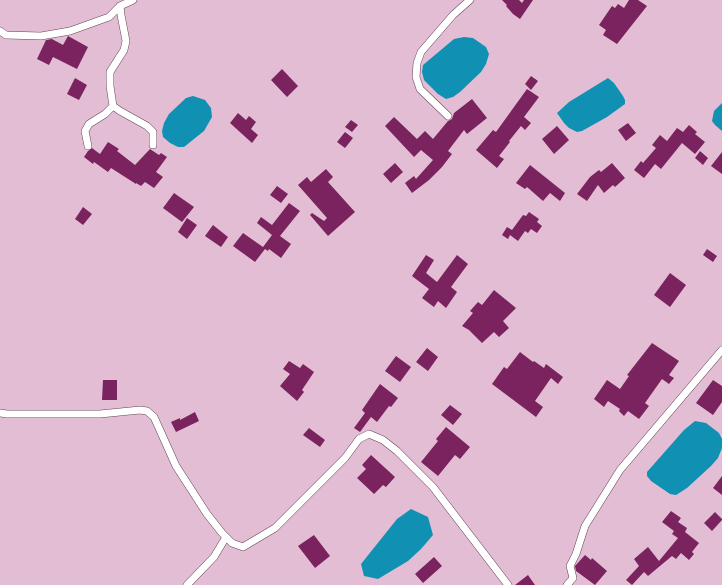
<!DOCTYPE html>
<html>
<head>
<meta charset="utf-8">
<style>
  body { margin:0 }
  canvas { display:block; background:#e2bdd3 }
</style>
</head>
<body>
<canvas width="722" height="585"></canvas>
<script>
const context = document.querySelector('canvas').getContext('2d');
context.lineJoin = 'round';
function paint(path, color) { context.fillStyle = color; context.fill(path, 'evenodd'); }
const poly = rows => new Path2D(rows.map(r => 'M' + r).join(''));
function strokePath(path, color, width, dash) { context.strokeStyle = color; context.lineWidth = width; context.lineCap = dash ? 'butt' : 'round'; context.setLineDash(dash || []); context.stroke(path); }
paint(poly([
  [464,37,473,38,486,47,489,54,486,64,481,72,460,92,453,97,446,99,438,94,424,80,422,72,423,65,454,39],
  [608,78,614,83,623,96,625,100,625,104,607,117,582,131,577,132,569,128,564,123,557,113,569,102],
  [193,96,205,100,211,108,212,117,204,131,184,147,178,147,170,143,163,137,162,131,164,123,169,114,186,98],
  [722,103,722,131,715,125,712,121,714,111],
  [695,421,706,423,719,433,722,439,722,448,718,458,711,466,687,488,676,495,670,494,651,481,647,476,647,472,684,430],
  [411,509,428,517,433,535,421,549,408,561,378,579,364,576,361,564,397,519]
]), '#1091b3');
paint(poly([
  [502,0,519,0,522,3,524,0,533,0,520,19,513,14,506,6,507,5],
  [629,0,638,0,647,6,617,44,603,35,606,30,599,25,612,6,615,8,618,4,624,8],
  [68,36,88,47,77,69,53,57,49,65,37,59,46,40,52,39,63,45],
  [282,69,298,86,287,97,271,80],
  [531,76,538,81,531,90,525,84],
  [75,78,87,85,79,100,67,94],
  [527,89,539,97,524,117,531,123,525,130,521,126,509,141,510,142,499,156,504,159,497,168,476,150,493,130,496,132],
  [472,99,487,118,467,134,464,130,448,151,452,154,442,167,429,180,412,193,405,183,414,176,416,179,433,160,421,150,414,157,385,126,394,117,417,139,425,131,433,139,448,121,452,119,454,113],
  [238,113,246,120,249,116,256,122,251,129,258,135,252,143,230,123],
  [351,120,358,125,352,132,345,127],
  [628,123,636,133,626,141,618,130],
  [689,125,697,132,695,134,705,142,695,154,682,143,661,169,655,164,644,178,634,170,641,161,643,163,656,148,652,145,660,135,667,141,677,128,683,132],
  [557,126,569,140,554,154,542,139],
  [345,132,353,138,345,148,337,142],
  [108,142,119,149,117,151,135,165,150,149,159,155,161,153,167,157,156,172,163,177,154,188,145,182,141,186,136,183,136,184,111,168,108,172,94,162,93,164,84,157,88,151,92,148,100,154],
  [700,151,708,158,703,165,695,158],
  [722,152,722,174,711,166],
  [395,163,403,172,391,183,383,174],
  [612,163,625,178,615,187,613,185,604,193,598,185,587,201,577,194,590,177,599,170,601,172],
  [530,165,565,193,560,201,550,193,543,201,527,187,525,189,516,183],
  [326,169,333,177,328,182,355,212,328,236,310,215,312,213,324,221,327,218,298,185,307,177,311,182],
  [277,186,288,194,281,203,270,195],
  [174,193,194,207,182,222,163,208],
  [289,203,300,211,280,236,291,244,281,258,269,249,268,251,265,249,255,262,233,246,243,233,263,247,272,235,257,223,261,217,272,225],
  [83,207,92,214,83,225,75,219],
  [529,212,539,219,537,222,542,226,537,233,531,229,528,233,525,231,518,241,510,235,508,239,502,235,507,227,512,230,523,215,526,216],
  [187,218,197,225,187,239,178,232],
  [213,225,228,237,221,247,205,236],
  [707,249,717,256,713,262,703,255],
  [426,255,434,260,426,273,437,282,457,255,468,264,451,287,457,292,446,308,438,301,434,307,422,298,429,289,412,276],
  [670,273,686,285,670,307,654,295],
  [494,290,516,308,503,321,509,328,499,337,494,332,482,343,469,330,462,326,473,313,470,311,478,302,482,305],
  [652,343,679,361,669,375,674,378,669,384,662,379,645,403,649,406,639,419,628,411,624,416,619,411,620,409,608,401,604,407,594,399,607,380,620,389,629,376,627,375],
  [427,348,438,357,428,371,416,362],
  [520,352,533,362,534,361,544,368,546,364,563,377,558,384,551,378,535,401,543,407,536,417,492,384,504,367,507,369],
  [396,356,411,367,400,382,385,371],
  [289,361,300,368,303,364,314,372,302,390,304,392,297,401,280,386,290,374,283,369],
  [103,380,117,380,117,400,102,400],
  [713,380,722,386,722,402,713,415,696,403],
  [380,384,398,398,391,407,389,406,377,422,371,417,360,432,354,428,365,413,362,410],
  [450,405,462,414,453,425,441,415],
  [195,412,199,421,176,432,171,422,180,418,180,420],
  [446,427,470,447,460,459,455,455,438,476,421,462,438,441,436,439],
  [309,428,325,440,320,447,303,435],
  [371,455,395,477,386,487,383,485,374,494,357,478,366,469,362,465],
  [722,476,722,495,713,488],
  [671,511,681,518,678,522,687,528,685,532,699,543,692,552,694,554,689,560,681,553,676,559,672,556,648,576,644,572,632,585,626,580,639,566,634,559,648,547,659,561,678,538,672,534,674,531,662,522],
  [715,512,722,519,722,520,712,531,704,523],
  [314,535,330,556,315,568,298,546],
  [585,555,591,560,592,558,607,571,595,585,576,571,575,566],
  [434,557,442,566,423,583,415,574],
  [528,575,535,585,515,585]
]), '#7a235f');
const street = poly([
  [0,31,6,35,41,36,70,31,109,17,120,6,133,0],
  [113,106,120,111,147,126,153,132,153,145],
  [448,116,420,89,416,77,417,63,421,52,453,15,470,0],
  [88,146,85,131,89,124,105,114,113,106,110,86,110,72,124,50,126,41,121,15,120,6],
  [0,413,7,414,100,414,140,410,147,411,154,417,176,466,207,514,222,533,232,543,243,547,275,528,345,458,359,439,369,434,383,440,397,451,433,487,508,585],
  [187,585,214,557,226,537],
  [567,585,573,578,570,566,576,554,585,526,620,470,722,350]
]);
strokePath(street, '#634356', 8);
strokePath(street, '#fff', 7);
</script>
</body>
</html>
